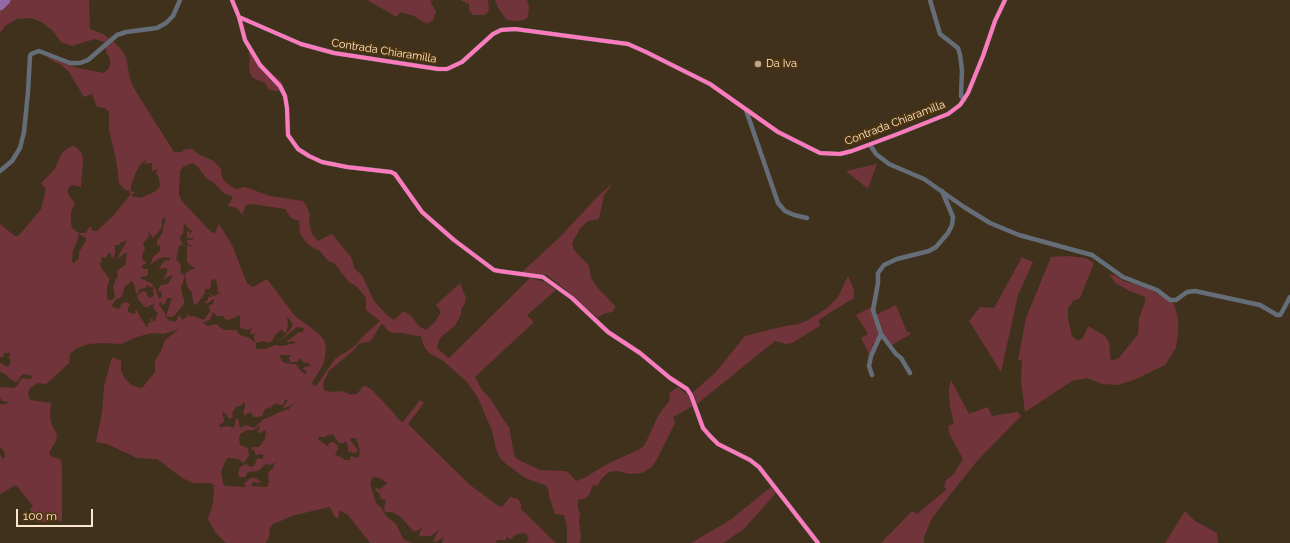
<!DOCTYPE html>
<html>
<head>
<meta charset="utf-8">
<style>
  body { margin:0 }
  #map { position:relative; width:1290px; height:543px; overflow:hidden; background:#40311d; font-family:Raleway,sans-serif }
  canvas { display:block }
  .scale { position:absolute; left:16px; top:509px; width:77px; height:18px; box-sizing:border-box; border:2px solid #fce7ce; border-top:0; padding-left:5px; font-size:12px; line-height:14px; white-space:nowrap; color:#fce7ce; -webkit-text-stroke:3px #4f340e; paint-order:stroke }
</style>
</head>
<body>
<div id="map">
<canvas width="1290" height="543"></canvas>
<div class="scale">100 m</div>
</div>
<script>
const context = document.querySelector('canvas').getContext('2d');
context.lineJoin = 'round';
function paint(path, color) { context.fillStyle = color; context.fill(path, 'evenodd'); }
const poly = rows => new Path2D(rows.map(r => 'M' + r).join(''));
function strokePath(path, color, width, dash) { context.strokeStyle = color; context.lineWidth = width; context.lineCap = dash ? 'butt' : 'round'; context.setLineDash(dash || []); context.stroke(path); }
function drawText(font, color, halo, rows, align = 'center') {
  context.font = font + ' Raleway,sans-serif'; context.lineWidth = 3.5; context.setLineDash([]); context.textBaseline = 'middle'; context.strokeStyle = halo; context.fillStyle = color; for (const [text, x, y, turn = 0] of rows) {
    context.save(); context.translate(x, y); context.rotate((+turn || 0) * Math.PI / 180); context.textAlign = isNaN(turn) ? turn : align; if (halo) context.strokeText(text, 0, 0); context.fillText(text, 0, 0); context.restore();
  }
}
paint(poly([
  [0,0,89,0,90,29,103,34,115,43,121,49,126,57,130,79,135,90,174,152,181,152,186,149,192,149,198,154,214,161,221,169,221,173,223,179,230,186,236,189,245,187,270,196,303,201,307,207,310,216,309,222,312,234,318,241,332,234,351,257,355,269,362,275,374,301,387,315,394,320,404,311,411,316,420,327,426,330,435,322,441,312,436,305,460,283,466,298,465,303,461,310,461,315,454,327,442,336,439,341,437,348,446,356,449,358,530,278,545,282,556,290,527,315,534,322,475,377,482,390,490,398,505,422,509,427,514,454,516,458,521,461,540,470,564,471,568,472,576,481,584,478,609,463,638,450,644,446,659,414,670,400,669,393,678,387,688,395,693,406,673,417,675,423,657,459,652,467,642,473,630,474,617,471,609,472,603,477,597,486,593,485,589,495,586,498,578,500,578,509,580,513,579,521,581,535,580,543,567,543,567,527,564,515,555,514,549,496,548,488,545,485,525,478,506,464,500,458,496,449,492,431,481,405,477,396,466,381,442,360,429,353,425,348,422,341,421,336,416,336,403,333,392,333,387,330,384,325,381,324,371,341,358,344,355,349,329,371,324,381,323,387,324,390,331,392,342,391,351,395,357,394,363,386,366,386,372,390,393,412,399,420,403,422,420,400,424,403,408,424,413,429,470,485,500,507,503,506,510,497,518,499,521,504,521,509,556,543,526,543,529,539,528,537,526,534,524,533,515,535,511,539,509,539,507,536,506,540,497,540,496,543,442,543,444,537,436,542,433,541,439,529,431,536,423,536,420,537,419,535,422,528,414,532,401,517,392,512,385,512,384,507,386,500,381,499,380,494,375,490,376,488,380,489,388,483,385,482,384,480,376,477,372,478,370,484,376,503,381,507,386,516,396,524,404,540,413,543,370,543,348,515,340,510,339,512,338,519,334,516,330,507,295,515,273,524,270,528,269,537,266,543,226,543,215,532,208,519,213,503,214,486,211,483,193,483,182,478,157,459,137,458,107,444,96,442,102,413,104,386,112,357,121,361,121,371,125,379,133,386,142,388,155,372,155,361,161,351,165,340,179,329,164,334,152,333,137,337,121,344,102,343,89,344,77,348,70,354,69,363,54,377,46,384,38,383,30,388,28,394,30,400,51,403,50,417,51,423,57,434,56,441,49,453,51,456,61,460,62,466,62,521,37,522,30,509,33,506,16,485,0,494,0,455,4,459,5,456,4,451,0,447,0,404,6,404,9,402,2,401,0,397,0,387,13,388,17,386,22,378,31,379,32,377,30,375,23,374,20,377,18,381,15,382,8,377,5,374,0,372,0,363,8,367,11,362,9,358,10,353,4,353,4,356,1,358,0,357,0,224,15,236,18,236,20,234,41,209,46,189,41,183,54,170,62,153,70,147,74,146,77,148,82,154,83,160,81,187,73,185,70,186,67,191,70,197,75,203,71,212,71,223,72,228,77,232,79,233,86,233,90,226,93,231,97,231,113,216,131,194,129,192,130,189,129,190,125,190,119,183,116,159,109,130,109,112,105,108,97,107,92,94,84,97,69,72,61,65,49,59,48,57,78,68,104,73,109,68,110,64,110,59,106,52,106,43,95,39,72,46,61,42,53,31,43,23,32,18,17,19,5,26,0,33],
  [148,158,144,164,152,163,152,171,158,169,156,172,159,179,160,186,156,191,141,198,131,196,135,192,131,192,131,186,135,174,140,165],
  [192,163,197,166,207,179,214,183,224,193,233,197,228,206,237,208,242,215,246,205,252,204,285,209,291,218,299,221,300,234,305,241,310,246,320,251,328,261,334,263,349,282,356,286,366,298,366,310,380,321,361,338,355,346,335,359,316,386,313,385,312,383,324,363,325,356,326,348,324,340,318,333,295,316,267,279,253,287,247,283,232,245,219,224,215,233,211,232,182,201,179,195,179,190,180,171,183,167],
  [166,217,162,233,157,241,157,245,160,245,160,251,153,257,150,265,160,258,166,257,170,258,169,261,165,260,158,270,155,275,159,269,167,268,167,272,162,282,165,278,173,275,168,284,161,285,159,288,158,291,162,292,161,298,159,298,154,286,153,287,154,296,149,298,146,292,143,291,137,295,138,299,145,307,148,307,154,303,153,308,158,313,155,321,153,321,152,319,150,319,151,323,148,323,148,327,146,326,140,317,136,309,135,314,128,312,128,308,130,305,129,303,125,302,121,304,120,308,118,309,113,307,112,305,116,299,120,298,122,296,125,286,132,281,134,284,136,293,138,293,140,289,146,288,147,284,149,287,152,287,153,284,140,278,142,276,144,277,148,275,148,269,144,269,141,266,147,263,142,259,143,252,145,249,143,243,149,237,148,231,153,238,155,235,157,234,162,227,162,220],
  [184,223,187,227,192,231,190,234,189,231,187,232,187,238,194,238,192,240,187,240,188,244,192,246,191,247,187,245,187,262,193,267,196,267,185,273,187,286,192,293,194,305,197,304,200,300,205,293,205,289,209,289,211,286,211,281,213,279,216,280,218,289,217,292,221,292,220,293,214,296,208,292,212,297,208,297,208,300,205,302,206,304,214,299,213,304,209,306,209,309,211,310,204,320,194,316,190,317,189,314,183,320,179,315,176,322,170,321,165,316,165,313,159,305,160,301,162,305,165,304,167,298,172,298,166,316,170,317,174,316,184,304,184,298,182,295,181,287,185,277,184,275,180,273,181,265,176,259,179,246,183,244,180,239,181,235,183,234],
  [79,234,86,238,86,241,79,252,79,258,74,263,72,262,73,250,76,244],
  [128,238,117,259,127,252,126,262,125,265,118,270,117,273,118,277,116,279,113,287,115,297,112,300,109,300,107,299,107,287,109,281,109,278,102,269,99,262,102,263,101,258,102,257,106,258,108,253,111,254,112,259,115,254,115,245,119,245,120,243,125,241],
  [213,312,217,316,223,316,225,319,229,320,240,315,240,328,248,330,252,328,250,333,250,334,256,334,253,337,255,340,255,342,249,338,240,335,236,330,224,330,218,326,218,324,207,326,203,322,210,320],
  [287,317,289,318,290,321,292,322,292,327,281,340,297,327,304,328,303,332,299,332,286,342,293,341,296,343,281,346,275,345,265,349,256,349,256,343,264,341,269,343,272,341,275,335,282,329,284,333,286,332,288,325],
  [279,355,292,355,289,357,290,362,297,362,300,358,304,363,309,363,311,366,304,367,303,369,307,371,305,374,300,370,296,364,285,363,282,361],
  [285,400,288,400,283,407,285,408,290,406,296,401,289,409,280,412,270,417,264,419,254,428,246,425,240,428,238,418,236,419,234,428,228,426,220,427,219,425,224,422,224,420,222,412,225,413,229,419,233,417,232,413,237,406,240,406,244,402,245,403,245,408,243,411,245,416,250,412,254,417,258,417,262,416,265,409,272,407,274,404,283,405],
  [260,425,259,430,257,432,262,433,263,430,266,431,265,439,259,447,253,447,251,450,254,450,256,455,263,454,263,459,260,459,259,458,257,459,254,466,251,467,246,464,240,467,238,474,239,477,245,477,248,472,258,471,266,464,270,465,277,462,273,466,273,469,269,471,268,474,269,482,267,487,251,486,253,482,262,483,256,478,250,478,244,484,246,487,225,486,223,483,221,471,226,460,228,458,238,459,244,463,249,455,248,448,240,445,239,438,240,434,247,430,254,430],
  [332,433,339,443,344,443,345,441,347,443,349,453,351,451,353,453,355,453,358,450,350,440,351,438,356,438,360,450,359,456,357,458,351,456,350,460,345,460,341,457,335,455,338,449,337,445,333,442,330,443,328,445,329,447,318,439,318,437,326,437,327,435,331,435],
  [367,0,434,0,430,1,436,12,433,20,427,24,414,16,400,12,397,17],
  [460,0,488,0,489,10,485,15,473,15,469,10,469,4],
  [495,0,527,0,529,7,528,17,524,20,516,21,507,20,498,8],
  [251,52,253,55,257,56,263,66,281,81,286,92,269,90,265,83,253,78,250,73,249,66,250,57,248,53],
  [877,164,868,189,846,171],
  [613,183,604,195,599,219,589,221,581,227,572,243,574,250,589,266,591,278,598,288,616,307,612,312,603,314,598,318,571,294,547,275,522,272,560,237,597,197],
  [1068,256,1086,258,1094,263,1080,298,1073,301,1068,308,1068,319,1072,336,1078,341,1083,338,1088,326,1100,333,1105,336,1109,342,1111,361,1119,358,1138,334,1139,318,1145,302,1145,297,1130,291,1115,283,1109,274,1114,275,1124,281,1150,289,1174,304,1178,319,1178,332,1176,348,1165,365,1134,380,1118,385,1102,384,1087,378,1072,381,1025,412,1021,382,1022,360,1018,360,1026,318,1051,257],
  [1022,257,1033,262,1018,295,1001,372,969,321,980,307,994,308],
  [848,276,854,290,854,298,826,315,819,320,820,326,792,343,786,344,775,341,697,404,693,392,715,373,745,336,785,326,799,324,808,320,827,308,838,297],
  [896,305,907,332,909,332,911,334,892,345,886,338,876,342,872,344,874,348,870,356,861,338,868,334,856,315,871,307,874,316],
  [951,380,969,414,988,407,992,416,1018,412,1021,416,977,461,939,509,931,520,924,537,924,543,881,543,912,511,917,514,947,489,944,487,946,480,953,475,963,459,950,435,948,427,954,423,950,407,949,389],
  [771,487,776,493,744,529,723,543,691,543,730,520],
  [1185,511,1195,521,1217,533,1218,543,1165,543]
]), '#70343a');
strokePath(poly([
  [0,6,6,0]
]), '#9069a5', 9);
strokePath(poly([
  [232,0,239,17,245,40,260,65,280,86,285,96,287,108,288,135,298,149,309,156,322,162,347,167,391,172,395,174,422,212,454,240,494,270,499,271,543,277,572,298,608,332,640,353,670,378,687,389,691,395,703,428,710,436,718,444,750,460,759,467,818,543],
  [930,0,940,34,958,48,960,55,962,70,961,96,964,100],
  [239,17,301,44,334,53,438,69,447,69,462,62,493,34,501,30,515,29,628,44,646,52,710,84,778,132,820,153,840,154,852,151,895,135,948,114,960,105,968,93,983,56,995,21,1005,0],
  [746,110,778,203,785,211,794,215,807,218],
  [870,145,876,154,889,164,924,179,964,207,990,223,1019,235,1092,255,1123,277,1157,290,1170,300,1176,300,1187,292,1195,291,1260,305,1277,315,1280,315,1282,312,1290,297],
  [0,171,12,161,20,148,24,132,28,92,30,56,31,54,39,51,70,63,80,63,88,60,117,35,126,32,157,28,166,23,173,16,180,0],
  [910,373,901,358,896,354,881,334,873,310,878,283,878,273,884,265,897,259,929,251,936,247,948,233,952,225,953,217,942,191],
  [872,375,869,366,871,356,881,334]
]), '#656e78', 4.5);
strokePath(poly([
  [232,0,239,17,245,40,260,65,280,86,285,96,287,108,288,135,298,149,309,156,322,162,347,167,391,172,395,174,422,212,454,240,494,270,499,271,543,277,572,298,608,332,640,353,670,378,687,389,691,395,703,428,710,436,718,444,750,460,759,467,818,543],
  [239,17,301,44,334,53,438,69,447,69,462,62,493,34,501,30,515,29,628,44,646,52,710,84,778,132,820,153,840,154,852,151,895,135,948,114,960,105,968,93,983,56,995,21,1005,0]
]), '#fd7abc', 4);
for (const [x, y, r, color] of [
  [758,64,4,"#baa790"]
]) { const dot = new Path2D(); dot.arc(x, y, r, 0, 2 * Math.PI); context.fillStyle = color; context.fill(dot); strokePath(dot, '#4f340e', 1.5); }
drawText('11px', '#fce7ce', '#4f340e', [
  ["Contrada Chiaramilla",384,51,9],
  ["Contrada Chiaramilla",895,123,-21]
]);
drawText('11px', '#fce7ce', '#4f340e', [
  ["Da Iva",766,64]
], 'left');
</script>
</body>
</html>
